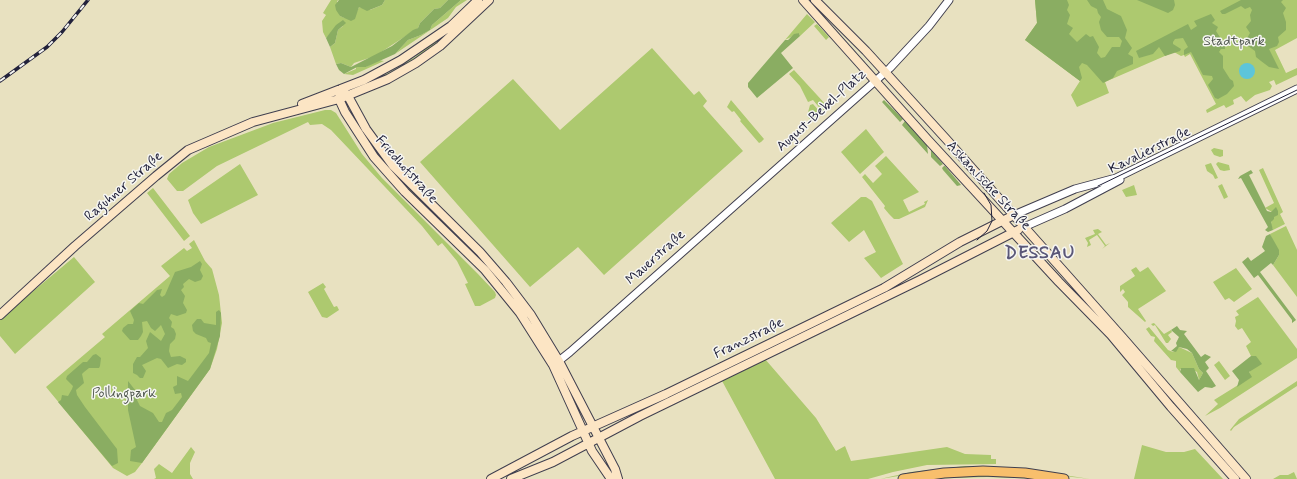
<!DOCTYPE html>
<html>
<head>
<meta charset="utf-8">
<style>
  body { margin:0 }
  canvas { display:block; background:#e8e1c0 }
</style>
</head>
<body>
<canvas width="1297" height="479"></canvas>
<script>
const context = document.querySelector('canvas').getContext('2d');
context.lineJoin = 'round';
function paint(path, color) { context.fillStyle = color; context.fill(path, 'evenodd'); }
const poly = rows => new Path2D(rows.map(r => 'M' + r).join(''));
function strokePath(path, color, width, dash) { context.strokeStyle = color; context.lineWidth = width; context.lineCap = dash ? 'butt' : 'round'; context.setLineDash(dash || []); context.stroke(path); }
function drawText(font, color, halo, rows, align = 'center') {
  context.font = font + ' Mynerve,sans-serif'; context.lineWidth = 3; context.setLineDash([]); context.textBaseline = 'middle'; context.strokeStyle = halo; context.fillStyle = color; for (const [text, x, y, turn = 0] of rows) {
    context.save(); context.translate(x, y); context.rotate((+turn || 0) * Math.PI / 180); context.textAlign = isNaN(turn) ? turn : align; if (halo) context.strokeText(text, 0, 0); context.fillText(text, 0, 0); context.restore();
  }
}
paint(poly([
  [331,0,339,0,337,1,340,16,345,18,356,14,359,7,370,10,382,5,385,0,448,0,440,8,434,9,420,23,418,28,375,56,354,63,351,67,341,63,336,64,330,47,335,43,338,30,343,26,335,28,326,38,323,32,322,21,326,15,323,13],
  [461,0,467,0,456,7,448,18,395,54,408,40,421,35,430,30,432,25],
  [1035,0,1297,0,1297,38,1275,50,1286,73,1297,68,1297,75,1276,85,1274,80,1269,82,1272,86,1270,90,1255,95,1246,102,1241,96,1233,100,1234,104,1226,108,1224,105,1207,113,1206,110,1216,104,1190,54,1185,57,1184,55,1181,56,1174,52,1105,82,1109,93,1077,107,1071,95,1080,81,1025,40,1037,23],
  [807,14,815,22,800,36,799,33,785,40],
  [817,24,829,37,826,40,814,26],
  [451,29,453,31,429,50,403,67,366,86,365,84,390,72,415,57],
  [652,48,694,95,699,91,707,101,703,106,743,151,604,275,578,247,530,287,420,162,513,79,560,130],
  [378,60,384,61,353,75,344,74,356,69,356,67,366,67],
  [794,70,828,107,823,112,813,100,808,102,800,86,789,74],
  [731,100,764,139,761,142,759,143,740,121,741,120,734,111,732,112,727,107],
  [813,104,821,113,812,122,807,116,810,105],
  [325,110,331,110,336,113,362,154,382,178,478,274,495,292,496,295,495,298,480,306,475,306,465,284,468,283,457,261,442,243,438,246,422,226,331,130,322,124,310,125,308,122,217,166,183,191,177,191,167,179,169,174,182,163,209,147,273,123],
  [866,129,884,152,860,174,841,152],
  [1214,148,1223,150,1223,156,1220,157,1214,155,1211,150],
  [886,156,919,192,903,200,909,212,925,204,924,202,928,200,925,207,899,219,894,219,889,214,884,208,885,206,862,177,865,174,873,183,882,174,875,166],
  [1218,162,1229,165,1230,170,1224,171,1220,170,1216,164],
  [1211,163,1218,178,1215,179,1213,175,1207,171,1205,165],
  [240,164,258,195,201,224,193,213,188,200],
  [1263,168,1283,212,1280,214,1285,224,1273,230,1271,225,1272,212,1265,208,1274,203,1259,170],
  [399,177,465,242,503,282,501,284,476,256,397,179],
  [1222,184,1228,197,1224,199,1218,186],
  [1134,185,1137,195,1126,197,1122,190],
  [153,188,190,236,184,241,147,193],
  [861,197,866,197,872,201,903,264,881,278,864,258,876,252,864,230,849,242,831,223],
  [1286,226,1297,250,1297,297,1273,265,1279,255,1270,234],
  [1098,229,1102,232,1098,234,1106,245,1110,243,1102,249,1105,246,1097,235,1089,240,1091,245,1087,247,1088,243,1085,238,1095,234,1093,230],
  [194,240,205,261,212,269,219,295,222,323,217,349,210,369,142,463,135,472,127,476,113,468,46,387,105,337,102,334,170,276,161,266,184,248,187,251,192,248,189,244],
  [74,257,95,282,15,354,0,336,0,319],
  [1136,267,1140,272,1148,267,1166,291,1138,309,1146,321,1145,322,1128,307,1128,302,1122,295,1125,292,1123,289,1120,292,1120,286,1135,276,1131,270],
  [1236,268,1252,289,1234,302,1229,298,1225,300,1213,282],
  [323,283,326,287,324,289,334,307,337,306,339,310,327,318,322,317,308,292],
  [1258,297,1297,349,1297,358,1220,408,1205,416,1218,404,1214,400,1251,377,1249,373,1256,356,1251,356,1246,346,1251,342,1242,328,1238,330,1235,326,1236,321,1235,317,1239,315,1236,311],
  [1154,323,1164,334,1171,330,1172,332,1168,335,1171,339,1168,343,1166,343,1155,325,1153,326,1151,324],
  [1149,327,1168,350,1173,352,1179,347,1192,353,1199,369,1203,373,1199,380,1197,372,1190,368,1180,369,1180,372,1176,367,1176,361,1171,360,1154,341,1155,337,1151,336,1146,329],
  [765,359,816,418,836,451,845,446,851,461,947,447,965,454,991,455,991,459,996,459,996,464,927,465,893,472,868,479,775,479,721,379],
  [1219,361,1230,376,1225,380,1214,365],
  [1297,381,1297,386,1234,427,1231,431,1230,430,1239,419],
  [1142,445,1166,452,1184,452,1195,449,1223,479,1134,479],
  [191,447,195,452,190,463,190,474,193,479,154,479,156,478,154,469,159,464,172,473],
  [965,466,1019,468,1090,479,1064,476,911,474,880,479,911,472],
  [1294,472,1297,479,1273,479,1280,475,1288,475],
  [987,474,1043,479,987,477,921,479]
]), '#adc96f');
paint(poly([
  [339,0,385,0,382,5,367,11,359,7,355,19,351,21,340,16,336,10,335,5],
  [448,0,461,0,432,25,430,30,421,35,408,40,395,54,366,67,357,67,344,74,339,70,336,64,341,63,351,67,392,46,413,30,418,28,420,23,434,9,440,8],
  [1035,0,1067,0,1069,5,1067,10,1070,15,1067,24,1073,28,1069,34,1077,42,1086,34,1090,37,1093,36,1099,47,1097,53,1101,58,1105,57,1112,47,1120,47,1122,41,1119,37,1107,37,1101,30,1099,22,1101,17,1098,13,1097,9,1091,6,1087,0,1103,0,1107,9,1121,16,1127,30,1125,38,1132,48,1128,54,1133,57,1133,64,1117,71,1113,78,1103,83,1087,65,1082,63,1079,67,1082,78,1080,81,1025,40,1037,23],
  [1137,0,1174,0,1175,5,1173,10,1168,13],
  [1241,0,1283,0,1281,2,1286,8,1283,13,1286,22,1286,30,1278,37,1279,42,1277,46,1269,49,1279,69,1269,67,1261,61,1256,57,1255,51,1248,46,1246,40,1250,33,1246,27,1251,21,1250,15,1252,10,1250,7,1245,9,1241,6,1225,14,1222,14,1220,11],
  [1211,14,1215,20,1212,23,1218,27,1216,31,1225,45,1225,49,1221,49,1219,52,1223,56,1223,68,1230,79,1233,81,1234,86,1227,94,1218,99,1215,98,1208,85,1213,79,1212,76,1203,75,1191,52,1184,55,1184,50,1188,47,1183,38,1175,39,1173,42,1173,44,1181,49,1180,51,1165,56,1159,47,1153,54,1139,58,1136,51,1188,24,1191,30,1197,26,1194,21],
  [343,20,346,23,338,30,335,43,330,47,326,38,336,25],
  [799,33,800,36,781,53,793,68,757,98,748,87,748,83,785,40,788,40,794,34],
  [884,100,903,119,900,122,882,102],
  [905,121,927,145,928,154,902,125],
  [931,150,943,164,940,166,931,157],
  [944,166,945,166,961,185,957,186,943,170,942,168],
  [1251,170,1253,173,1249,175,1267,211,1271,212,1276,207,1278,211,1278,215,1274,217,1274,219,1271,222,1273,230,1268,232,1265,230,1268,227,1241,178,1238,179,1240,176],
  [1270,234,1279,250,1279,255,1273,265,1271,263,1260,272,1296,320,1292,323,1292,320,1258,275,1254,278,1242,262,1248,257,1251,261,1265,251,1262,247,1266,236],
  [200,261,202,264,200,270,203,276,201,280,195,282,189,279,183,284,184,287,181,290,185,296,183,303,187,310,186,313,177,316,171,314,169,318,172,322,171,327,174,329,176,334,175,339,170,344,169,351,171,357,180,356,186,359,186,362,182,365,177,364,168,368,161,359,157,358,142,365,146,371,143,378,140,378,137,375,133,373,133,364,137,357,140,357,148,348,146,341,150,332,161,341,165,334,161,325,155,331,151,328,147,321,142,322,143,332,141,336,138,340,130,340,122,331,123,328,128,324,133,324,134,320,130,311,139,303,143,304,157,290,162,289,160,295,162,297,165,295,175,272,191,267],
  [219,310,221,313,220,336,210,369,142,463,130,461,131,450,136,447,128,410,128,381,139,395,137,400,140,406,153,413,159,422,162,422,166,413,172,410,182,397,181,393,175,394,173,387,177,385,177,376,188,381,209,353,211,343,208,342,206,338,196,334,193,331,192,325,197,319,201,319,204,323,216,325,216,312],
  [1177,326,1180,330,1187,331,1184,334,1201,357,1205,354,1211,357,1205,362,1209,368,1206,371,1216,386,1212,388,1205,387,1198,392,1180,372,1181,368,1194,368,1199,380,1203,373,1199,369,1192,353,1187,349,1179,347,1176,352,1171,351,1177,346,1176,343,1179,337,1171,330],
  [96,354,101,358,100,366,99,368,89,368,84,372,82,374,84,383,76,390,77,395,85,407,117,449,118,463,112,466,58,402,61,400,62,395,68,396,72,389,73,386,66,379,67,376,83,362,87,362,93,355],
  [1251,356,1256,356,1262,364,1249,372,1252,377,1237,387,1239,380,1232,371]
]), '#8aad62');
paint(poly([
  '1239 71a8 8 0 1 1 16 0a8 8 0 1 1-16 0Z'
]), '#5dc5da');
const tertiary = poly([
  [1014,215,1075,189,1116,178,1297,89],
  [1024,227,1065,209,1120,180],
  [555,364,570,352,890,68,929,26,949,0]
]);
const secondary = poly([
  [803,0,928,140,1059,282,1111,335,1171,407,1235,479],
  [815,0,866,51,947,140,1123,338,1246,479],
  [341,89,348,96,366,129,393,166,480,252,506,282,531,315,559,361,615,469,618,479],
  [340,94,339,99,345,112,374,157,405,192,485,270,520,313,553,365,592,451,611,479],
  [302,104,364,80,401,60,451,26,478,0],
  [0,315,75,246,156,176,188,150,253,122,339,99,388,79,416,63,440,46,489,0],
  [491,479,572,436,666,394,884,288,960,242,1014,215],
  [511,479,553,462,640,416,920,280,1018,230]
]);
const primary = poly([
  [903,479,944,473,983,471,1025,473,1064,479]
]);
strokePath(tertiary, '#403f4f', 9);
strokePath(secondary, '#403f4f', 10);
strokePath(primary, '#403f4f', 11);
strokePath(tertiary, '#fff', 7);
strokePath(secondary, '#fce5c4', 8);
strokePath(primary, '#f8bf6c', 9);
strokePath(poly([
  [1098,186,1297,90],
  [977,240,987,231,992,221,991,205,984,193]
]), '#22223b', 1);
const rail = poly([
  [0,81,47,47,62,32,88,0]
]);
strokePath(rail, '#22223b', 3.5);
strokePath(rail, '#f6f6f2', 2, [6]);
drawText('14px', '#4c544b', '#f6f6f2', [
  ["Stadtpark",1234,42],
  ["Pollingpark",124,394]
]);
drawText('14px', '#22223b', '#f6f6f2', [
  ["August-Bebel-Platz",822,111,-42],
  ["Kavalierstraße",1150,151,-26],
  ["Friedhofstraße",406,170,48],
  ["Askanische Straße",988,186,47],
  ["Raguhner Straße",124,187,-41],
  ["Mauerstraße",656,258,-42],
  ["Franzstraße",749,339,-26]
]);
context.letterSpacing = '1px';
drawText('bold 18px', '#5a5778', '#f6f6f2', [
  ["DESSAU",1040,254]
]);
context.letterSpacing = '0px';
</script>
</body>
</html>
